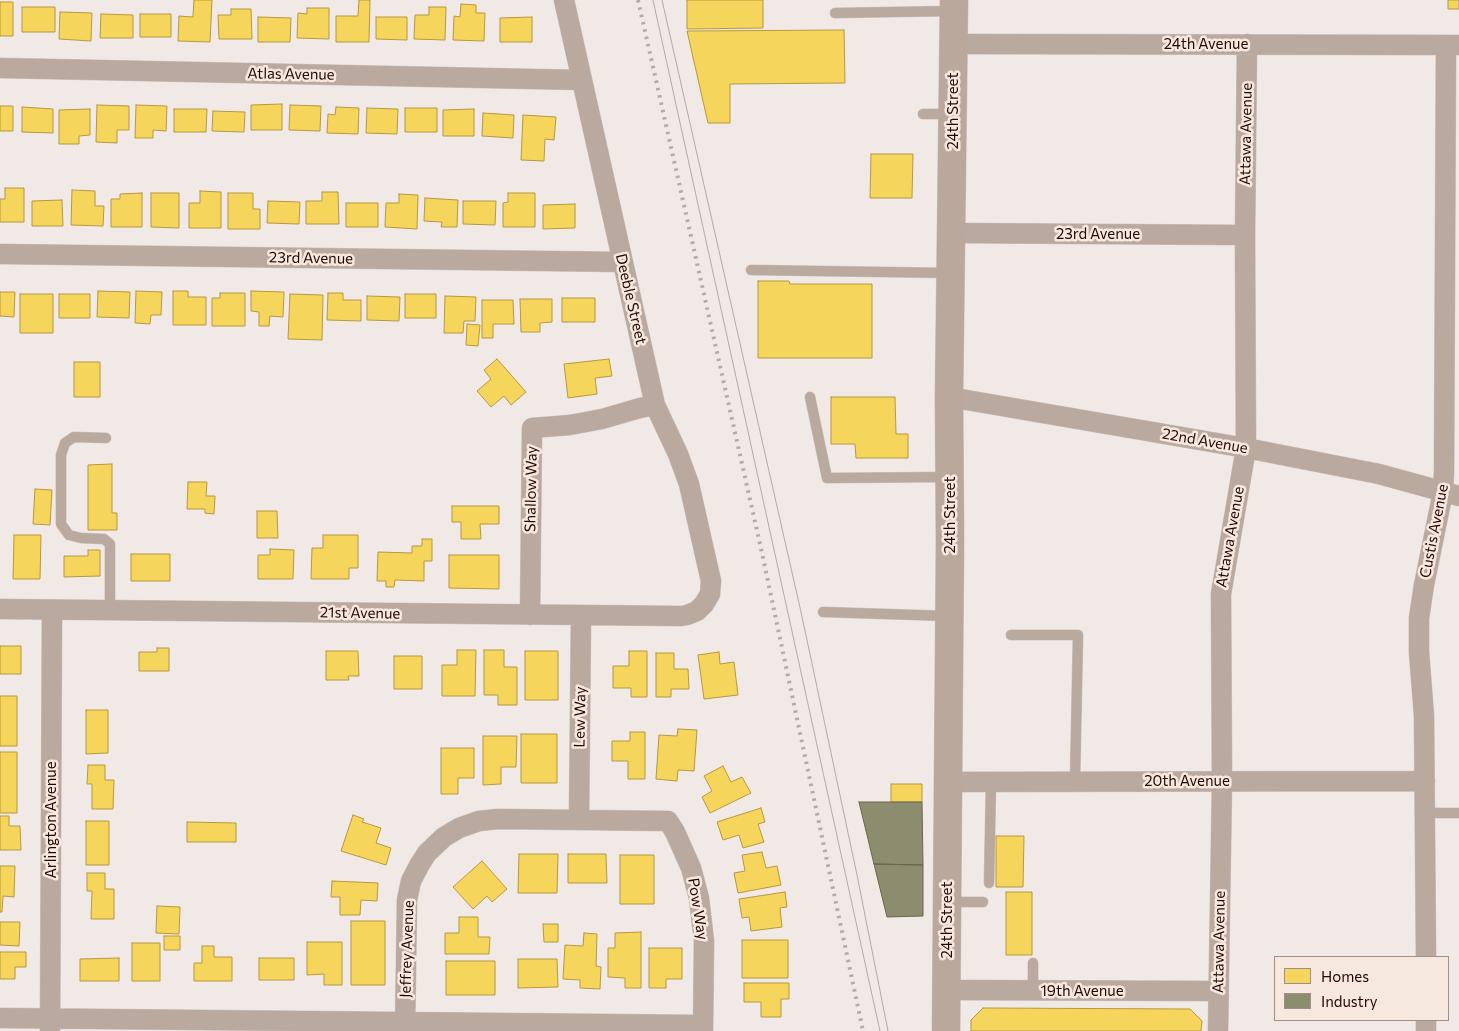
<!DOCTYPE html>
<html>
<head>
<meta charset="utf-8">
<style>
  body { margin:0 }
  #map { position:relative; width:1459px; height:1031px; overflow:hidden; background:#f1e9e5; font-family:Commissioner,sans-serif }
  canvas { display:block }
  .legend { position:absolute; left:1274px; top:956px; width:175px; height:65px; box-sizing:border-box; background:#f7e8df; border:1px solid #a18e86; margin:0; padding:6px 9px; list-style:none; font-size:15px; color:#210800 }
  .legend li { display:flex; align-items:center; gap:10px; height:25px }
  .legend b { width:25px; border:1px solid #a18e86 }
</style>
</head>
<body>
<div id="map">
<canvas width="1459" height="1031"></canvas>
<ul class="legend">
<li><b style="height:14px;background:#f6d55c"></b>Homes</li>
<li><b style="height:14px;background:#8c8c6e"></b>Industry</li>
</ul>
</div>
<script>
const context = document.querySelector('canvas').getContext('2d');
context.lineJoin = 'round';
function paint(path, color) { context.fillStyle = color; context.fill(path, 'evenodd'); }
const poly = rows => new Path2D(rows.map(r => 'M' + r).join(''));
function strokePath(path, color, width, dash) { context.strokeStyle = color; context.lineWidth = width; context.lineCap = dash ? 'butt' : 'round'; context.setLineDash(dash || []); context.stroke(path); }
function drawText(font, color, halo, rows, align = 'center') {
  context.font = font + ' Commissioner,sans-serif'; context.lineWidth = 5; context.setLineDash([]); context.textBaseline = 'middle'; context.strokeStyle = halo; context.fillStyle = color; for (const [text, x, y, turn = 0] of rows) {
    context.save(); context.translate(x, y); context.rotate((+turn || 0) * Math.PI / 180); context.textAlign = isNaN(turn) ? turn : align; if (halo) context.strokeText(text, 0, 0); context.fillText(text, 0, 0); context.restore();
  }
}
const homes = poly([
  [194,0,212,0,210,42,178,41,179,16,193,17,194,0],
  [359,0,370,0,369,42,336,42,336,16,358,16,359,0],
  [687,0,763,0,763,28,687,29,687,0],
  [1448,0,1459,0,1459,9,1448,9,1448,0],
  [0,2,13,2,13,36,0,36,0,2],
  [461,4,476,5,476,13,485,13,484,41,453,40,454,16,460,17,461,4],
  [22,7,55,7,55,32,22,32,22,7],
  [429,7,446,7,445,40,414,39,415,15,429,15,429,7],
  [307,8,329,8,329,39,297,38,298,13,307,14,307,8],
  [231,9,251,9,252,39,219,39,218,15,231,15,231,9],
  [60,12,92,13,91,41,59,39,60,12],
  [101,14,133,15,133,38,100,38,101,14],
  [140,14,171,14,171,37,140,37,140,14],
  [258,17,291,18,290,42,258,42,258,17],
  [376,17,407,17,407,40,376,39,376,17],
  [532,17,532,42,500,42,500,18,532,17],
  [844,30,845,83,730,84,730,123,708,123,687,31,844,30],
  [282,104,282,130,251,130,251,105,282,104],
  [97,105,129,106,129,130,117,130,117,143,96,142,97,105],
  [136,105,167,106,166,131,153,130,153,138,135,138,136,105],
  [290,105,321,106,320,131,289,130,290,105],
  [0,106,13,106,13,131,0,131,0,106],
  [22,107,53,109,53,133,22,132,22,107],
  [336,107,359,108,358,134,327,133,328,114,335,115,336,107],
  [367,108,398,109,397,134,366,133,367,108],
  [405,108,437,108,437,132,405,132,405,108],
  [90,109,90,135,79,136,79,144,59,144,59,110,90,109],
  [174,109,207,109,206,132,174,132,174,109],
  [474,109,474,136,443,136,443,110,474,109],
  [213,111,245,112,244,132,212,131,213,111],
  [483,113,514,115,513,138,482,136,483,113],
  [523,115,556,117,554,140,545,139,544,161,521,160,523,115],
  [871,154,913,154,912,198,870,198,871,154],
  [5,188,24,188,24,222,0,222,0,199,5,199,5,188],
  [72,190,95,191,95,206,104,206,103,226,71,225,72,190],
  [200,191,221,192,221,228,189,228,189,203,200,203,200,191],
  [322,192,338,192,339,224,306,224,306,201,322,201,322,192],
  [142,193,142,227,111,227,111,199,120,199,120,194,142,193],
  [151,193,179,193,179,228,151,227,151,193],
  [228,193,253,193,253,209,260,209,260,229,228,229,228,193],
  [508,193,535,193,535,227,503,227,503,203,508,202,508,193],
  [399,194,418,195,417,229,385,227,386,203,399,203,399,194],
  [425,198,458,200,457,227,441,227,442,222,424,221,425,198],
  [62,200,63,226,32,226,32,201,62,200],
  [268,201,300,202,299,224,267,223,268,201],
  [463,201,496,201,495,225,463,224,463,201],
  [346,203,378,203,378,227,346,227,346,203],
  [575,204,575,228,543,229,543,205,575,204],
  [758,281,789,281,790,284,872,284,872,358,758,358,758,281],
  [98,291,130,292,129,318,97,317,98,291],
  [136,291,162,292,161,315,151,315,150,324,135,323,136,291],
  [173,291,188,291,188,297,206,297,206,325,173,325,173,291],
  [251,291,284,292,283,317,270,316,269,326,259,326,259,312,251,311,251,291],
  [0,292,15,292,14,317,0,316,0,292],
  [220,293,245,293,245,326,212,326,212,298,220,298,220,293],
  [328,293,343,293,343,300,361,300,361,321,327,320,328,293],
  [20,294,53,294,53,333,20,333,20,294],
  [59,294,90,294,90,318,59,318,59,294],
  [290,294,323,295,322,340,288,339,290,294],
  [405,294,436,294,436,318,405,318,405,294],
  [367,296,400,297,399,321,367,320,367,296],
  [445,296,476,297,475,321,464,321,463,333,444,333,445,296],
  [562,298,595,298,595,322,562,322,562,298],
  [520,299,552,299,552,322,540,323,540,332,521,332,520,299],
  [482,300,513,300,514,324,493,324,493,338,482,338,482,300],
  [467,324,480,325,478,346,466,345,467,324],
  [497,359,526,392,511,405,504,396,491,407,477,391,491,379,484,370,497,359],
  [609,359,612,376,595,378,597,394,568,398,564,364,609,359],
  [74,362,100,362,100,397,74,397,74,362],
  [831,397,895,397,896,434,908,434,908,458,856,458,855,444,831,444,831,397],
  [112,464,112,513,117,513,117,530,88,530,88,465,112,464],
  [188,482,207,482,206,496,215,496,214,514,205,513,205,509,187,509,188,482],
  [35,489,52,490,50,525,33,524,35,489],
  [452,506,499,506,499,524,480,524,481,539,461,539,461,522,452,522,452,506],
  [257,511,277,511,278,538,257,538,257,511],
  [14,535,41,535,40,579,13,579,14,535],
  [323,535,358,535,358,568,349,568,349,579,311,579,312,548,323,548,323,535],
  [422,539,432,539,432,561,424,561,424,581,395,580,394,587,386,587,386,581,377,581,378,552,412,553,412,546,422,546,422,539],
  [270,549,294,550,293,579,258,579,258,555,270,555,270,549],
  [88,550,100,550,100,576,64,577,64,556,88,556,88,550],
  [131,554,170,554,170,581,131,581,131,554],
  [449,555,499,555,499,589,449,588,449,555],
  [0,646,21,646,21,674,0,674,0,646],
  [157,648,169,648,169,671,139,671,139,652,157,652,157,648],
  [457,650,476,650,475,696,442,696,442,665,457,665,457,650],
  [484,650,504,650,504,667,517,667,517,705,498,705,498,695,484,695,484,650],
  [326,651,358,651,359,676,348,676,349,680,326,680,326,651],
  [525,651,558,651,558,700,525,700,525,651],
  [629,651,647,651,647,697,631,697,631,688,613,688,613,666,629,666,629,651],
  [719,652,720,664,734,662,738,695,704,699,698,655,719,652],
  [656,653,674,653,674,669,688,669,689,689,671,689,671,697,656,697,656,653],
  [394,656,422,656,422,689,394,689,394,656],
  [0,696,17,696,17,746,0,746,0,696],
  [86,710,108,710,108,753,86,754,86,710],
  [678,729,697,730,694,771,678,770,677,781,656,779,659,735,677,736,678,729],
  [630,732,645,732,645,779,628,779,628,761,612,761,612,741,630,741,630,732],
  [521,734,557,734,557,783,521,783,521,734],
  [483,736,517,736,516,767,501,767,501,784,483,785,483,736],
  [441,748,474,748,474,778,458,778,458,794,441,794,441,748],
  [0,752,17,752,17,813,0,813,0,752],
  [88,765,105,765,105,780,114,780,113,809,92,809,92,784,87,784,88,765],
  [723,766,731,782,742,777,751,793,710,813,702,797,712,791,704,776,723,766],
  [891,784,922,784,922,802,891,802,891,784],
  [761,808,765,822,758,824,764,842,743,848,739,835,723,840,717,822,761,808],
  [353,815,364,819,362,822,381,828,376,843,391,848,386,865,341,851,353,815],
  [0,816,9,816,9,826,20,826,21,850,0,850,0,816],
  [86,821,109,821,109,865,86,865,86,821],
  [187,822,236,823,236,842,187,842,187,822],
  [996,836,1024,836,1023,887,996,887,996,836],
  [762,852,766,868,777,866,781,885,738,893,734,873,745,871,742,855,762,852],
  [519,854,558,854,557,893,518,893,519,854],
  [568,854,606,854,607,883,568,883,568,854],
  [620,855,654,855,654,904,620,904,620,855],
  [482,861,507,889,492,902,487,896,473,909,453,887,482,861],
  [0,866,15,866,14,897,3,896,2,912,0,912,0,866],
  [87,873,105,873,105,889,114,889,114,919,91,919,92,891,87,891,87,873],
  [332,881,378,883,377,901,361,900,360,915,340,915,340,897,331,897,332,881],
  [785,892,787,907,780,908,782,927,751,931,749,917,742,918,739,899,785,892],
  [1006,892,1032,892,1032,955,1006,955,1006,892],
  [157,906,180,907,179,934,156,933,157,906],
  [459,917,478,917,478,937,490,937,489,954,445,954,445,933,459,933,459,917],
  [351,921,385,921,385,985,351,985,351,921],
  [0,922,20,922,19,946,0,945,0,922],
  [543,924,558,924,558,942,544,942,543,924],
  [641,932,641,988,625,988,625,978,608,977,608,948,615,948,615,933,641,932],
  [584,933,597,934,596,966,601,967,600,989,580,988,580,980,563,979,565,945,583,946,584,933],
  [164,936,180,936,180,950,164,950,164,936],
  [742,940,788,940,788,978,742,978,742,940],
  [307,942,342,942,342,985,324,985,324,974,307,975,307,942],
  [132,943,160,943,160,981,132,981,132,943],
  [202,946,214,946,214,957,232,957,232,981,194,981,194,963,202,963,202,946],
  [649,948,682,948,682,979,666,979,666,988,649,988,649,948],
  [0,952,26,952,26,967,15,967,15,979,0,979,0,952],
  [119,958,119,981,80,981,80,959,119,958],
  [259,958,294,958,294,980,259,980,259,958],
  [518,959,557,959,558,987,518,988,518,959],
  [446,961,495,961,495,995,446,995,446,961],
  [744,983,789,983,789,999,781,999,781,1017,761,1017,761,1002,744,1002,744,983],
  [983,1008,1190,1009,1202,1021,1201,1031,971,1031,971,1020,983,1008]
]);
paint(homes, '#f6d55c');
strokePath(homes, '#b69840', 1);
const industry = poly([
  [859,802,922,802,923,865,874,864,859,802],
  [874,864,923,865,923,916,887,917,874,864]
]);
paint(industry, '#8c8c6e');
strokePath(industry, '#6c644d', 1);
const lane = poly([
  [835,13,952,11],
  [923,114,952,114],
  [751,270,950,273],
  [810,397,827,478,949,477],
  [106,438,74,437,65,443,61,455,61,524,69,535,81,538,104,539,110,544,110,611],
  [823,612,948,616],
  [1011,635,1078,635,1075,781],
  [1425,813,1459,813],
  [989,883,991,782],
  [947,902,983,902],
  [1033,991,1033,963]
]);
const street = poly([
  [953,44,1459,45],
  [0,68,582,80],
  [951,233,1245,235],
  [0,254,623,262],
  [949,397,1246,448,1379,474,1459,496],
  [0,609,681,616,687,615,697,611,704,604,710,594,711,581,689,484,678,454,655,405,564,0],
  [530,615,532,428,570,425,602,419,640,408,655,405],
  [948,782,1425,781],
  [579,820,581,615],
  [1426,957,1424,716,1419,652,1419,618,1424,585,1443,492,1444,472,1446,45],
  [946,990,1218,991],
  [0,1018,703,1025],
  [1426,1020,1426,1031],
  [50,1031,52,610],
  [405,1031,407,900,411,881,420,864,427,853,444,837,459,828,479,821,498,819,668,821,675,832,691,868,699,898,704,941,703,1031],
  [1218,1031,1222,781,1221,594,1246,448,1245,235,1247,44]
]);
const secondary = poly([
  [946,1031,950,541,949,397,954,0]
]);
strokePath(lane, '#cfc6c1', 11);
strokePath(street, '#cfc6c1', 21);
strokePath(secondary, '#cfc6c1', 29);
strokePath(lane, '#baa99f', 10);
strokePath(street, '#baa99f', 20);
strokePath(secondary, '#b9a89b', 28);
strokePath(poly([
  [653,0,880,1031],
  [662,0,801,612,857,875,888,1031]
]), '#b6aaa3', 1);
strokePath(poly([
  [638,0,762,553,863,1031]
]), '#b6aaa3', 4, [2.5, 5]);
drawText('15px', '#210800', '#f7e8df', [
  ["24th Avenue",1206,44],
  ["Atlas Avenue",291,74,1],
  ["24th Street",953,111,-90],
  ["Attawa Avenue",1246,134,-89],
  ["23rd Avenue",1098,234],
  ["23rd Avenue",311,258,1],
  ["Deeble Street",631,299,77],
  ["22nd Avenue",1205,441,10],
  ["Shallow Way",531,489,-89],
  ["24th Street",950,515,-90],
  ["Custis Avenue",1434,531,-79],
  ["Attawa Avenue",1230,537,-80],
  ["21st Avenue",360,613,1],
  ["Lew Way",580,717,-89],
  ["20th Avenue",1187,781],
  ["Arlington Avenue",51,820,-90],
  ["Pow Way",698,909,81],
  ["24th Street",947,920,-90],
  ["Attawa Avenue",1219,942,-89],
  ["Jeffrey Avenue",407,949,-88],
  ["19th Avenue",1082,991]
]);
</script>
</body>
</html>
